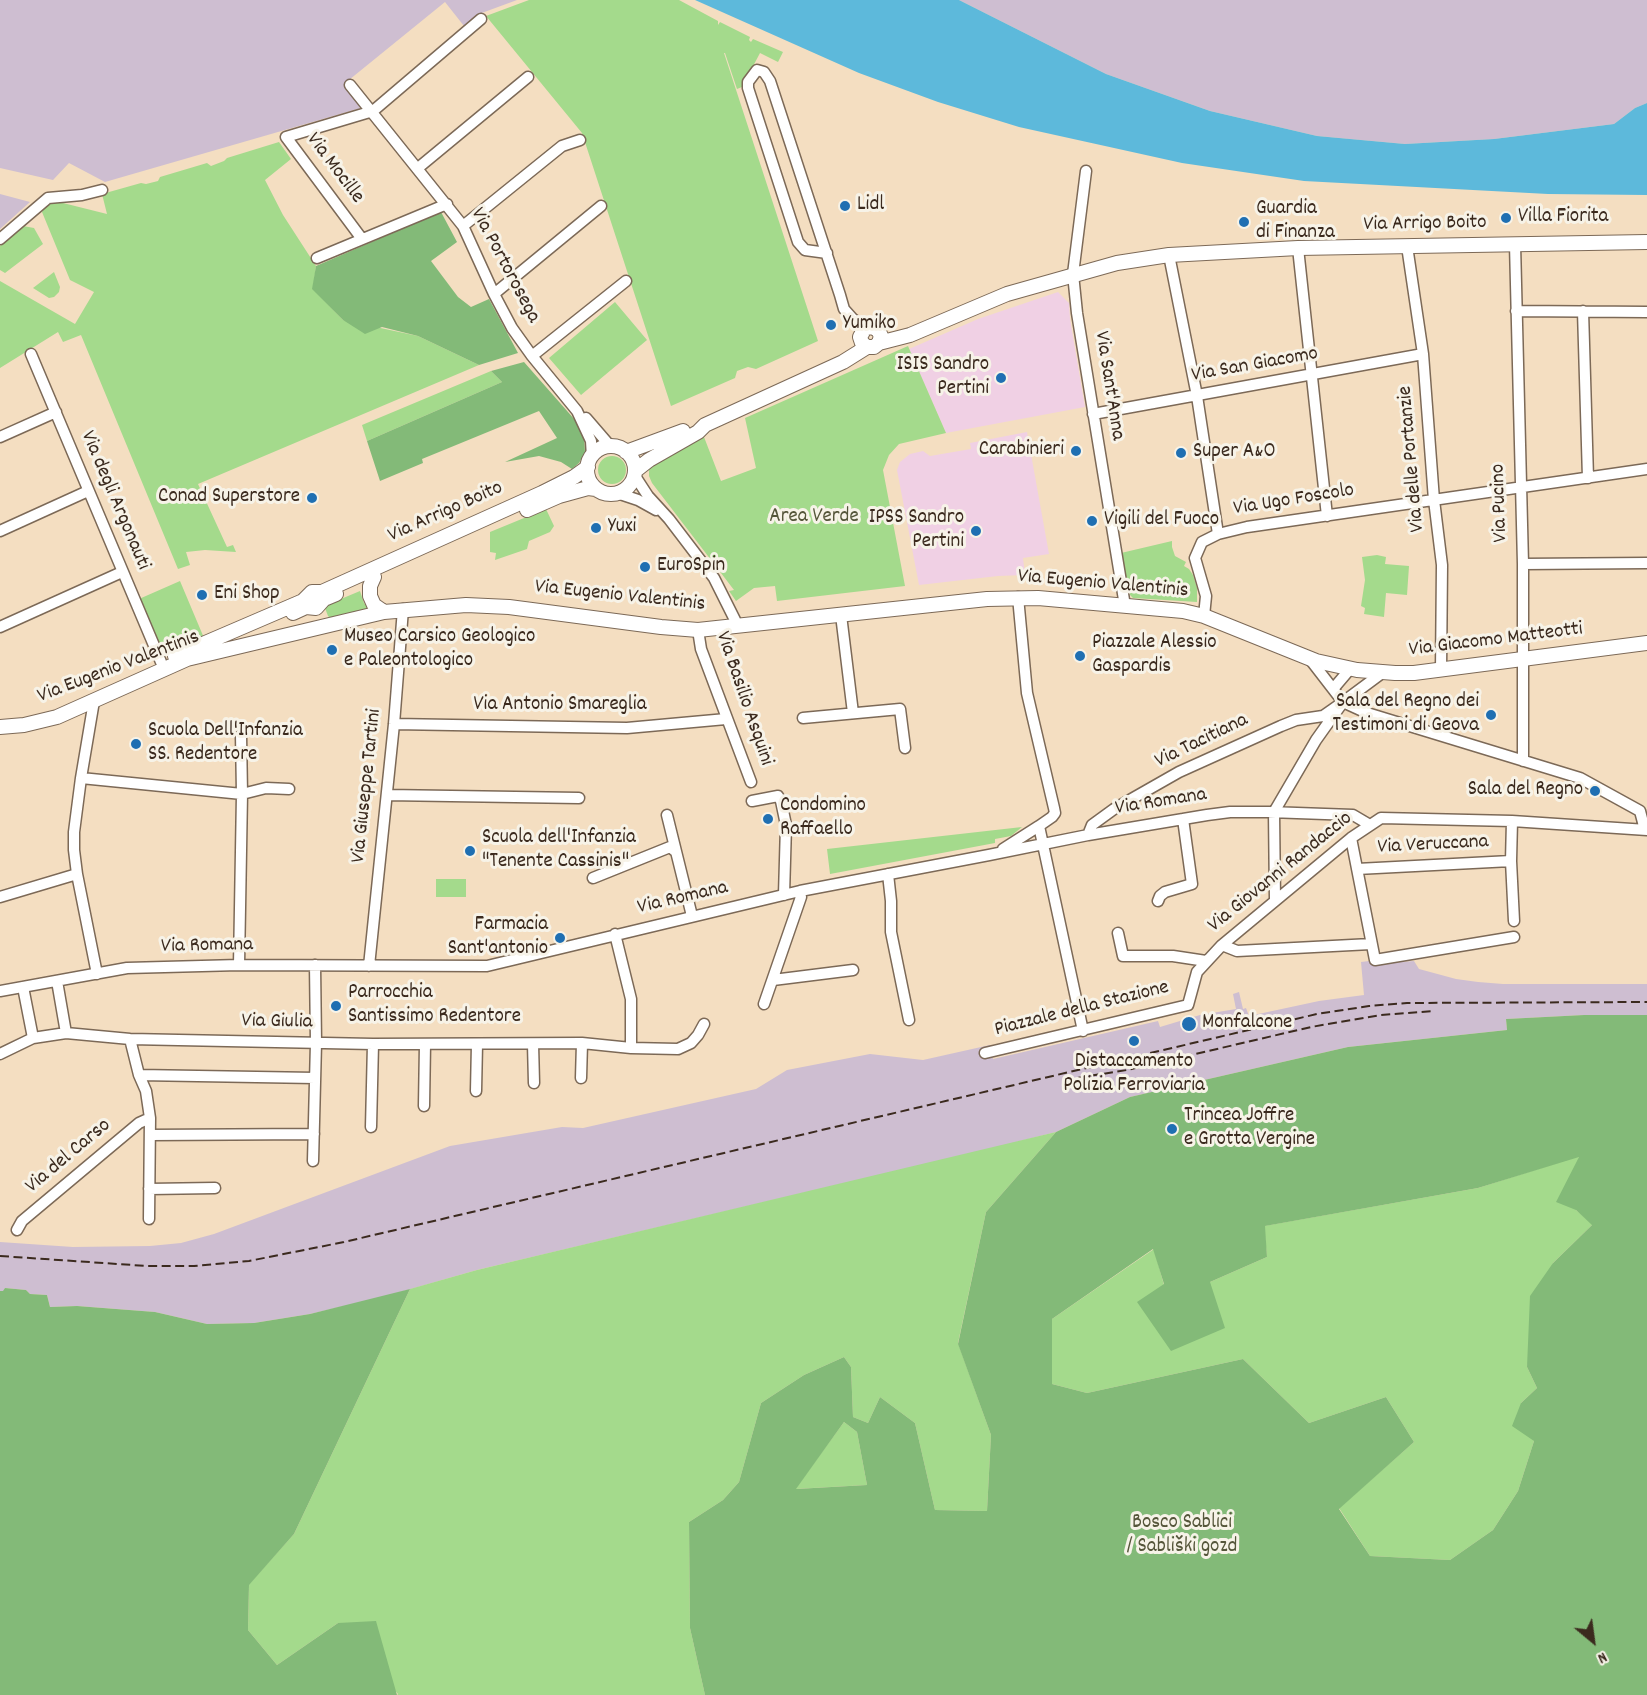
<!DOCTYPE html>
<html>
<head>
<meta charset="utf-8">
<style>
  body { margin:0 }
  #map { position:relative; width:1647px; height:1695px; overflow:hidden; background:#f4dec1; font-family:Dekko,sans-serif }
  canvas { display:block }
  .north { position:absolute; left:1563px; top:1611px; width:60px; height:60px; -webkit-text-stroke:4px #f7f3e8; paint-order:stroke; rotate:151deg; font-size:16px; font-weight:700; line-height:24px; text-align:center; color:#3b2a1e }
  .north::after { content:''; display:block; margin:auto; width:21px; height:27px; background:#3b2a1e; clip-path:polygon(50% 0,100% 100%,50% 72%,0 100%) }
</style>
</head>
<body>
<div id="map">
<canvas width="1647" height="1695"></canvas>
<div class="north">N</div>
</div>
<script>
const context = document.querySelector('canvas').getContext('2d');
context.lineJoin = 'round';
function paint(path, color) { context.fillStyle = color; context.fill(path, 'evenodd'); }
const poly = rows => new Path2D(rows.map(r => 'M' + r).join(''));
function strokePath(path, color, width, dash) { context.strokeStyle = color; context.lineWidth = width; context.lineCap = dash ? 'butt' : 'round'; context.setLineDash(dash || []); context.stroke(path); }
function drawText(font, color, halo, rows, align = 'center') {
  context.font = font + ' Dekko,sans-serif'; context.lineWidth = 6; context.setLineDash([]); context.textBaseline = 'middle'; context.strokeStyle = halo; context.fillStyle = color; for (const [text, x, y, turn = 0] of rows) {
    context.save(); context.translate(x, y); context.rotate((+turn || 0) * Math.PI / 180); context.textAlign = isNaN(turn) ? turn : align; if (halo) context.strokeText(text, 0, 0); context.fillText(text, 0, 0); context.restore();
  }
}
paint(poly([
  [1058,292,1069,303,1070,319,1085,407,946,433,909,349,978,319],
  [1027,432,1049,554,1023,558,1025,575,998,576,919,585,897,470,900,462,910,454,923,451,930,456,971,449,970,443]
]), '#f0d0e4');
paint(poly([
  [0,0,517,0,479,14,464,26,445,2,344,84,361,108,105,182,69,163,53,180,0,168],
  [959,0,1647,0,1647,103,1635,108,1614,124,1494,139,1405,144,1317,136,1210,111,1106,74],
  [0,194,30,202,0,229],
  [1369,961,1375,964,1414,961,1419,969,1456,979,1478,982,1503,984,1647,984,1647,1015,1584,1015,1506,1019,1507,1030,1348,1047,1130,1097,1056,1132,985,1150,477,1270,383,1297,310,1314,254,1323,207,1324,155,1312,77,1306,50,1307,47,1295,30,1294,26,1290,5,1288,4,1291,0,1291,0,1242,73,1247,150,1246,181,1243,214,1234,450,1146,562,1127,583,1128,756,1089,787,1070,870,1054,923,1060,990,1045,993,1059,1158,1021,1160,1027,1200,1015,1236,1009,1233,994,1239,992,1243,1009,1246,1008,1249,1016,1319,1001,1364,995,1361,962]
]), '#cebed1');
paint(poly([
  [529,0,679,0,718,21,718,25,720,22,750,37,749,40,751,42,753,39,783,52,778,62,760,53,742,87,737,89,725,53,724,53,818,341,756,369,748,367,737,371,735,378,671,406,582,133,486,16],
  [279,142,291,159,265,180,283,215,316,266,313,289,343,320,418,336,479,365,198,484,227,547,233,545,236,552,205,550,186,552,190,565,178,569,81,335,63,342,58,332,0,368,0,281,75,324,94,292,70,280,42,212,44,207,55,201,107,214,102,194,141,183,146,184,158,181,160,177,207,163,211,166,224,161,227,158],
  [23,226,34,228,43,244,5,273,0,270,0,246],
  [54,272,60,287,59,292,54,297,49,298,33,288],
  [615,302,647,340,581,395,549,358],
  [908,346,946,433,899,444,889,455,883,470,905,586,777,601,775,586,754,588,736,601,729,591,734,590,652,483,649,476,649,469,682,448,704,437,721,481,756,468,745,418],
  [491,371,502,382,367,441,362,425],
  '598 470a14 14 0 1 1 28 0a14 14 0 1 1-28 0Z',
  [546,509,554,526,550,532,529,541,527,549,495,560,496,553,490,552,490,532],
  [1172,541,1172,547,1175,556,1186,562,1184,566,1189,569,1193,575,1197,588,1197,602,1133,598,1130,595,1121,553],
  [1377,555,1386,557,1385,564,1409,566,1407,595,1386,593,1384,617,1364,614,1365,608,1361,606,1365,580,1362,557],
  [180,581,204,638,162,657,139,599],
  [360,591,364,603,369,609,331,619,328,616,325,608,329,604],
  [1022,827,1011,836,995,839,995,843,830,874,827,849],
  [436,879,466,879,466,897,436,897],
  [1056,1132,986,1212,958,1343,991,1435,987,1511,935,1510,915,1423,880,1397,868,1423,853,1417,851,1367,844,1357,804,1375,761,1403,739,1482,723,1500,689,1522,690,1628,705,1695,397,1695,398,1694,338,1623,277,1665,248,1630,249,1584,294,1534,410,1289,477,1270],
  [1579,1156,1576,1210,1593,1224,1553,1263,1527,1367,1537,1388,1521,1403,1534,1441,1518,1491,1493,1530,1450,1560,1370,1556,1339,1508,1414,1442,1386,1397,1309,1423,1243,1359,1087,1393,1052,1384,1052,1319,1154,1249,1164,1285,1210,1282,1267,1257,1264,1226,1478,1188],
  [844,1422,857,1432,867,1485,795,1489]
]), '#a4da8c');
paint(poly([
  [441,212,457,242,431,261,458,297,471,307,489,299,518,353,479,365,418,336,382,327,365,334,343,320,312,289,316,266],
  [524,362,575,420,584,436,585,452,579,463,572,469,561,462,539,456,505,462,557,438,539,411,422,459,423,463,380,481,367,441,502,382,491,371],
  [1584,1015,1647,1015,1647,1695,705,1695,690,1628,689,1522,723,1500,739,1482,761,1403,804,1375,844,1357,851,1367,853,1417,868,1423,880,1397,915,1423,935,1510,987,1511,991,1435,958,1344,986,1212,1056,1132,1130,1097,1348,1047,1507,1030,1506,1019],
  [1579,1157,1556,1202,1576,1210,1592,1225,1553,1263,1530,1296,1527,1367,1537,1388,1521,1403,1512,1426,1534,1441,1518,1491,1493,1530,1450,1560,1370,1556,1339,1509,1414,1442,1386,1397,1309,1423,1243,1359,1087,1393,1052,1384,1052,1319,1153,1249,1164,1284,1137,1302,1171,1351,1225,1328,1210,1282,1267,1257,1265,1226,1478,1188],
  [844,1422,857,1432,867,1485,796,1489],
  [5,1288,26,1290,30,1294,47,1295,50,1307,77,1306,155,1312,207,1324,254,1323,310,1314,410,1289,294,1534,249,1585,248,1630,277,1665,338,1623,376,1621,397,1695,0,1695,0,1291,3,1291]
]), '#83ba78');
paint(poly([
  [695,0,959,0,1106,74,1210,111,1317,136,1405,144,1494,139,1614,124,1635,108,1647,103,1647,195,1548,194,1304,181,1182,163,1019,127,938,102,859,73]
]), '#5db9db');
const minor = poly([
  [350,85,463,226,494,294,512,328,532,356,577,411,591,441,592,457],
  [418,168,528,77],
  [1086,171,1073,274,1077,313,1125,606],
  [463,226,562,146,580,140],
  [0,239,48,198,82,195,102,190],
  [362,239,286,137,373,111,481,19],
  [1515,244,1523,564,1523,761],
  [1407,246,1423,354,1434,500,1442,565,1441,670],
  [1298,248,1327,516],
  [827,253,805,250,798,242,748,88,748,82,757,70,764,72,770,81,840,295,844,309,853,319,865,328],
  [1169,255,1197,396,1218,534],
  [317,258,447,204],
  [494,294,601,206],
  [1516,311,1647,312],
  [1583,311,1588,478],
  [31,354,161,662],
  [532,356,626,281],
  [1093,414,1423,354],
  [586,418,611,447],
  [0,437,56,412],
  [635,476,648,496,669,519,714,578,735,620,736,626],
  [617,493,638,500,656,510],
  [0,531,88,491],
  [1523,564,1647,563],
  [1018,597,1027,693,1054,808,1055,813,1052,817,1039,826,1083,1031],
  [841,615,853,713],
  [1204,616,1206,596,1195,558,1202,542,1218,534,1247,527,1647,469],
  [0,627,122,572],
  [698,630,701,649,751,782],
  [1309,658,1343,702,1367,713,1580,778,1640,811,1645,830],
  [1333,689,1350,669],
  [94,701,81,778,74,832,74,850,77,874,97,974],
  [803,718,900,709,905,748],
  [394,724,627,728,726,719],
  [81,778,242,794,266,788,289,789],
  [387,795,579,798],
  [752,801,778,796,781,801,786,825,784,895],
  [667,815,692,916],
  [1512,821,1511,861,1514,921],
  [1088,835,1092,825,1114,809,1179,772,1281,726,1296,720,1323,716,1343,702],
  [1351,838,1375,960,1514,937],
  [1003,849,1039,826],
  [1357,869,1511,861],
  [888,874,891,901,891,932,909,1020],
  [593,878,670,847,676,852],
  [0,897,77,874],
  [1275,900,1274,812,1316,740,1343,702,1382,673],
  [1158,901,1160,896,1165,892,1192,884,1183,819],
  [1118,933,1123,956,1173,956,1206,961],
  [615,934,631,999,631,1048],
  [1222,945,1237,951,1371,944],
  [239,965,242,794,241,735],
  [369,966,394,724,403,609],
  [773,980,853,970],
  [57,981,66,1033],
  [23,987,33,1038],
  [0,991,127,968,239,965,487,966,800,891,989,855,1088,835,1207,815,1230,812,1269,812,1353,815,1370,825],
  [764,1004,801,897,800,891],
  [130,1039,139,1075,146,1091,150,1118,149,1219],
  [533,1044,534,1083],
  [985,1053,1188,1005,1197,972,1222,945,1351,838,1381,818,1512,821,1647,830],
  [0,1054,33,1038,66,1033,130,1039,373,1044,582,1043,631,1048,678,1049,691,1043,698,1035,704,1024],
  [139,1075,315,1078],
  [581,1078,582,1043],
  [476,1091,477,1044],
  [424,1106,425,1044],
  [371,1127,373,1044],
  [150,1135,314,1134],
  [313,1161,316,1043,315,965],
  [149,1189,215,1188],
  [17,1230,22,1221,139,1123,150,1118]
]);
const major = poly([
  [867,347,862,343,860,337,865,328,872,327,878,330,881,336,879,343],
  '587 470a24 24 0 1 1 48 0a24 24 0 1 1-48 0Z',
  [626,452,683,431],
  [635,471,649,460,698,432,705,425,843,362,867,347,874,347,879,343,910,335,1007,294,1117,263,1169,255,1298,248,1647,242],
  [527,510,559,496,588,488,596,489],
  [374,577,370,586,370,596,374,605,384,612],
  [293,613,306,607,316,608,324,599,336,594],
  [175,656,303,601,312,592,322,592,542,493,574,477,588,467],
  [0,727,24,725,57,717,187,659,384,612,466,605,509,607,661,627,698,630,987,599,1038,598,1183,611,1204,616,1316,661,1357,670,1395,673,1414,673,1647,643]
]);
strokePath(minor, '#7c6957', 13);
strokePath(major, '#7c6957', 16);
strokePath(minor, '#fff', 10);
strokePath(major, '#fff', 14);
strokePath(poly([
  [1064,1080,1127,1070,1311,1027,1381,1015,1435,1011],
  [0,1256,147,1266,194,1266,249,1261,344,1242,1317,1014,1369,1006,1407,1003,1647,1002]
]), '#3b2a1e', 2, [9, 4.5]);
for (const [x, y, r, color] of [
  [845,206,6,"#1f6fb2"],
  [1506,218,6,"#1f6fb2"],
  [1244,222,6,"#1f6fb2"],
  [831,325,6,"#1f6fb2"],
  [1001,378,6,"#1f6fb2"],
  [1076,451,6,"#1f6fb2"],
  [1181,453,6,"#1f6fb2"],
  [312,498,6,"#1f6fb2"],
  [1092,521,6,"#1f6fb2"],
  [596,528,6,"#1f6fb2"],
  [976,531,6,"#1f6fb2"],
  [645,567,6,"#1f6fb2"],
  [202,595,6,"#1f6fb2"],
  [332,650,6,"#1f6fb2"],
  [1080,656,6,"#1f6fb2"],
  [1491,715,6,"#1f6fb2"],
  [136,744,6,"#1f6fb2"],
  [1595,791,6,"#1f6fb2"],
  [768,819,6,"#1f6fb2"],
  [470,851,6,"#1f6fb2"],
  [560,938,6,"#1f6fb2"],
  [336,1006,6,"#1f6fb2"],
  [1189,1024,8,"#1f6fb2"],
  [1134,1041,6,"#1f6fb2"],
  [1172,1129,6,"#1f6fb2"]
]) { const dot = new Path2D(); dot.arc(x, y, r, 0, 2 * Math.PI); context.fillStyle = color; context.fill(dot); strokePath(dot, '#f7f3e8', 2); }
drawText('21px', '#3b2a1e', '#f7f3e8', [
  ["Via Mocille",334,169,53],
  ["Via Arrigo Boito",1425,225,-1],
  ["Via Portorosega",504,266,62],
  ["Via San Giacomo",1255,366,-10],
  ["Via Sant'Anna",1108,386,81],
  ["Via delle Portanzie",1413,459,-95],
  ["Via degli Argonauti",114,501,67],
  ["Via Ugo Foscolo",1294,501,-9],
  ["Via Pucino",1501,503,-92],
  ["Via Arrigo Boito",446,513,-24],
  ["Via Eugenio Valentinis",1103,585,5],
  ["Via Eugenio Valentinis",620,597,6],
  ["Via Giacomo Matteotti",1496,641,-7],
  ["Via Eugenio Valentinis",119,668,-21],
  ["Via Basilio Asquini",743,699,71],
  ["Via Antonio Smareglia",560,706],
  ["Via Tacitiana",1202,742,-26],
  ["Via Giuseppe Tartini",368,786,-84],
  ["Via Romana",1161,803,-9],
  ["Via Veruccana",1433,846,-3],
  ["Via Giovanni Randaccio",1281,873,-39],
  ["Via Romana",683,899,-13],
  ["Via Romana",207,947,-1],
  ["Piazzale della Stazione",1082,1010,-14],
  ["Via Giulia",277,1023,1],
  ["Via del Carso",69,1157,-40]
]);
drawText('21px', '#3b2a1e', '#f7f3e8', [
  ["Lidl",857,206],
  ["Guardia",1256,210],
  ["di Finanza",1256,234],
  ["Villa Fiorita",1518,218],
  ["Yumiko",843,325],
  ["ISIS Sandro",989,366,"right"],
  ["Pertini",989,390,"right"],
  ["Carabinieri",1064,451,"right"],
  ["Super A&O",1193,453],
  ["Conad Superstore",300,498,"right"],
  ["IPSS Sandro",964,519,"right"],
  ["Pertini",964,543,"right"],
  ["Vigili del Fuoco",1104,521],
  ["Yuxi",608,528],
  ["EuroSpin",657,567],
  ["Eni Shop",214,595],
  ["Museo Carsico Geologico",344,638],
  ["e Paleontologico",344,662],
  ["Piazzale Alessio",1092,644],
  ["Gaspardis",1092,668],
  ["Sala del Regno dei",1479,703,"right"],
  ["Testimoni di Geova",1479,727,"right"],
  ["Scuola Dell'Infanzia",148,732],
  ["SS. Redentore",148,756],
  ["Sala del Regno",1583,791,"right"],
  ["Condomino",780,807],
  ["Raffaello",780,831],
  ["Scuola dell'Infanzia",482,839],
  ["\"Tenente Cassinis\"",482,863],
  ["Farmacia",548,926,"right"],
  ["Sant'antonio",548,950,"right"],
  ["Parrocchia",348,994],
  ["Santissimo Redentore",348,1018],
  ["Monfalcone",1202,1024],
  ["Distaccamento",1134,1063,"center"],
  ["Polizia Ferroviaria",1134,1087,"center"],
  ["Trincea Joffre",1184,1117],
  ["e Grotta Vergine",1184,1141]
], 'left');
drawText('21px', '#55563a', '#f7f3e8', [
  ["Area Verde",814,518],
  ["Bosco Sablici",1182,1524],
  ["/ Sabliški gozd",1182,1548]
]);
</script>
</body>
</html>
